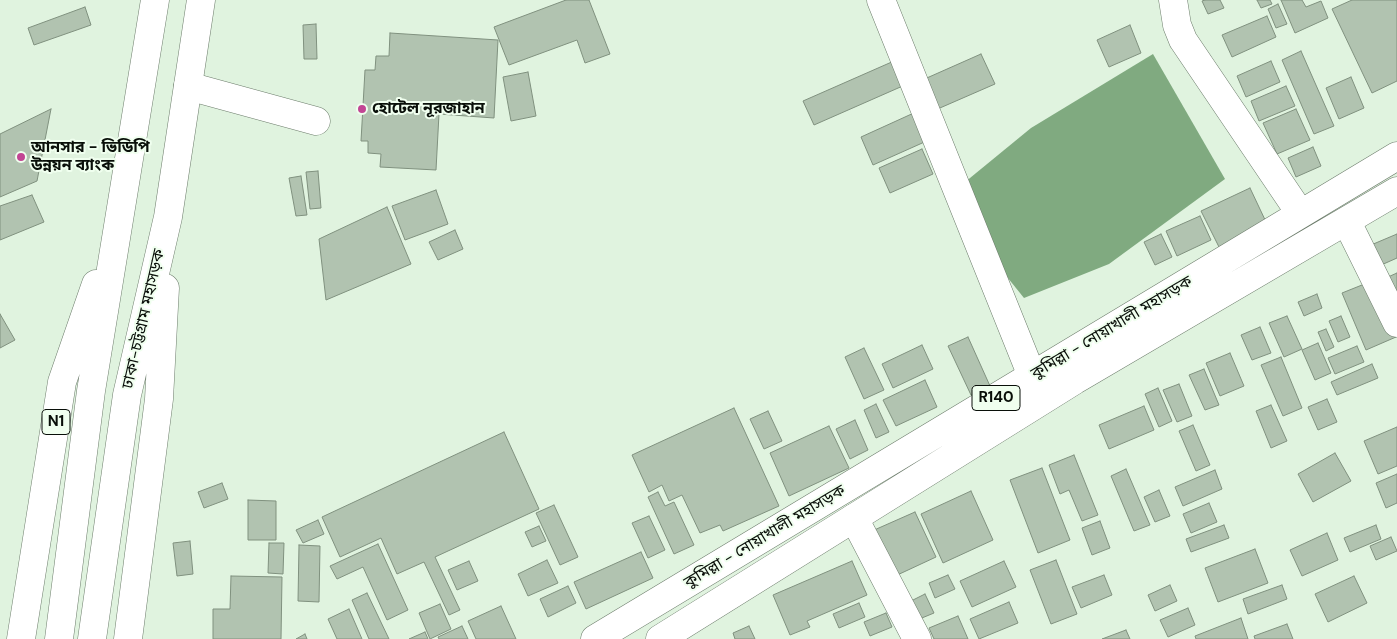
<!DOCTYPE html>
<html>
<head>
<meta charset="utf-8">
<style>
  body { margin:0 }
  canvas { display:block; background:#e0f3df }
</style>
</head>
<body>
<canvas width="1397" height="639"></canvas>
<script>
const context = document.querySelector('canvas').getContext('2d');
context.lineJoin = 'round';
function paint(path, color) { context.fillStyle = color; context.fill(path, 'evenodd'); }
const poly = rows => new Path2D(rows.map(r => 'M' + r).join(''));
function strokePath(path, color, width, dash) { context.strokeStyle = color; context.lineWidth = width; context.lineCap = dash ? 'butt' : 'round'; context.setLineDash(dash || []); context.stroke(path); }
function drawText(font, color, halo, rows, align = 'center') {
  context.font = font + ' "DM Sans","Noto Sans Bengali",sans-serif'; context.lineWidth = 4; context.setLineDash([]); context.textBaseline = 'middle'; context.strokeStyle = halo; context.fillStyle = color; for (const [text, x, y, turn = 0] of rows) {
    context.save(); context.translate(x, y); context.rotate((+turn || 0) * Math.PI / 180); context.textAlign = isNaN(turn) ? turn : align; if (halo) context.strokeText(text, 0, 0); context.fillText(text, 0, 0); context.restore();
  }
}
paint(poly([
  [1153,54,1225,179,1109,264,1024,298,987,252,959,187,1031,128]
]), '#80aa80');
const building = poly([
  [566,0,589,0,610,54,585,63,577,40,509,65,494,27,566,0],
  [1205,0,1220,0,1224,8,1208,14,1202,1,1205,0],
  [1257,0,1270,0,1272,4,1261,8,1257,0],
  [1281,0,1302,0,1306,7,1321,1,1328,18,1295,33,1281,0],
  [1352,0,1397,0,1397,81,1372,93,1332,9,1352,0],
  [1278,4,1287,24,1276,28,1268,9,1278,4],
  [85,7,91,25,34,45,28,28,85,7],
  [1267,16,1276,37,1232,57,1222,35,1267,16],
  [316,24,317,59,304,59,303,25,316,24],
  [1130,25,1141,53,1109,67,1097,40,1130,25],
  [390,33,498,40,494,118,439,114,436,170,380,167,381,154,368,153,368,141,361,141,365,70,375,70,376,56,389,56,390,33],
  [1301,51,1334,126,1314,134,1282,60,1301,51],
  [981,54,995,84,933,111,920,81,981,54],
  [894,61,905,85,814,125,803,101,894,61],
  [1271,61,1280,82,1246,97,1237,76,1271,61],
  [528,72,536,116,511,121,503,77,528,72],
  [1351,77,1364,108,1339,119,1326,88,1351,77],
  [1286,86,1295,106,1259,121,1251,101,1286,86],
  [51,109,37,181,0,197,0,134,51,109],
  [1296,109,1310,140,1277,154,1263,123,1296,109],
  [916,112,929,140,873,165,861,137,916,112],
  [1313,147,1321,166,1296,177,1288,158,1313,147],
  [922,149,933,174,890,193,879,168,922,149],
  [318,171,321,208,310,209,306,172,318,171],
  [301,176,307,215,296,216,289,178,301,176],
  [1250,188,1267,224,1219,247,1201,211,1250,188],
  [436,190,448,224,405,240,392,206,436,190],
  [32,195,44,222,0,240,0,206,32,195],
  [387,207,411,264,326,300,319,239,387,207],
  [1200,216,1211,240,1177,256,1166,231,1200,216],
  [455,230,463,249,438,260,429,242,455,230],
  [1161,234,1172,257,1155,265,1144,242,1161,234],
  [1397,234,1397,258,1379,266,1371,245,1397,234],
  [1397,273,1397,298,1388,277,1397,273],
  [1372,281,1396,337,1366,350,1342,293,1372,281],
  [1317,294,1322,308,1304,316,1298,302,1317,294],
  [0,314,15,340,0,348,0,314],
  [1287,316,1302,349,1284,357,1269,323,1287,316],
  [1341,316,1350,337,1338,342,1329,321,1341,316],
  [1260,327,1271,353,1252,360,1241,335,1260,327],
  [1326,329,1334,347,1326,351,1318,332,1326,329],
  [968,337,990,386,971,395,948,346,968,337],
  [1318,343,1331,373,1315,380,1302,350,1318,343],
  [922,345,933,369,893,388,882,364,922,345],
  [1357,346,1364,362,1335,374,1328,358,1357,346],
  [864,348,884,390,864,399,845,357,864,348],
  [1230,353,1244,386,1220,396,1206,363,1230,353],
  [1281,357,1302,408,1283,416,1261,365,1281,357],
  [1372,364,1378,378,1337,395,1331,382,1372,364],
  [1204,369,1219,405,1205,410,1189,375,1204,369],
  [925,380,937,407,896,426,883,400,925,380],
  [1179,384,1192,416,1177,422,1163,390,1179,384],
  [1158,388,1172,421,1159,427,1145,394,1158,388],
  [1327,399,1337,422,1318,430,1308,407,1327,399],
  [876,404,889,432,876,438,864,410,876,404],
  [1271,405,1287,441,1271,448,1256,411,1271,405],
  [1144,406,1154,430,1109,449,1099,425,1144,406],
  [734,408,779,506,723,531,720,525,700,533,682,495,669,501,662,485,649,492,632,455,734,408],
  [768,411,782,441,764,449,750,419,768,411],
  [855,420,868,450,850,459,836,429,855,420],
  [1193,425,1210,465,1196,471,1179,431,1193,425],
  [829,426,849,468,789,496,770,453,829,426],
  [1397,427,1397,466,1378,474,1364,441,1397,427],
  [504,432,539,509,435,557,460,610,449,615,424,562,397,574,381,538,340,557,322,517,504,432],
  [1335,453,1351,481,1313,502,1298,474,1335,453],
  [1074,455,1098,515,1082,521,1069,490,1060,494,1049,465,1074,455],
  [1042,468,1070,540,1038,553,1010,480,1042,468],
  [1126,469,1150,525,1134,531,1111,476,1126,469],
  [1215,470,1222,489,1183,506,1175,487,1215,470],
  [1397,474,1397,503,1386,508,1376,483,1397,474],
  [222,483,228,499,204,508,198,492,222,483],
  [1159,490,1170,516,1155,522,1144,497,1159,490],
  [971,491,993,540,943,563,921,514,971,491],
  [658,492,665,506,674,502,694,545,674,554,648,497,658,492],
  [248,500,276,501,276,540,248,540,248,500],
  [1209,503,1217,522,1191,533,1183,514,1209,503],
  [554,505,578,557,560,565,536,513,554,505],
  [915,512,936,557,893,577,872,531,915,512],
  [649,516,665,550,648,558,632,523,649,516],
  [318,520,324,534,303,543,296,530,318,520],
  [1100,521,1110,548,1092,555,1082,528,1100,521],
  [1224,525,1229,538,1191,552,1186,539,1224,525],
  [1376,525,1381,539,1350,552,1344,538,1376,525],
  [539,526,546,541,532,547,525,532,539,526],
  [1327,533,1338,560,1302,576,1290,550,1327,533],
  [1391,537,1397,551,1376,560,1370,546,1391,537],
  [190,541,193,574,177,576,173,543,190,541],
  [269,543,284,543,283,574,268,573,269,543],
  [378,544,408,610,387,620,363,567,337,579,330,566,378,544],
  [299,545,320,546,319,602,298,601,299,545],
  [1255,549,1268,583,1218,602,1205,568,1255,549],
  [641,552,653,578,586,609,574,582,641,552],
  [547,560,558,583,528,596,518,574,547,560],
  [1056,560,1077,614,1051,624,1030,570,1056,560],
  [469,561,478,581,457,590,448,570,469,561],
  [852,561,867,595,807,621,810,627,790,635,773,595,852,561],
  [1004,561,1016,587,972,607,960,581,1004,561],
  [948,575,955,589,935,598,929,583,948,575],
  [1104,575,1112,595,1081,608,1072,587,1104,575],
  [231,576,282,577,281,639,213,639,213,609,230,609,231,576],
  [1354,576,1367,603,1328,622,1315,594,1354,576],
  [1170,585,1177,601,1155,611,1148,595,1170,585],
  [1282,585,1287,599,1248,614,1243,599,1282,585],
  [568,586,576,603,548,617,540,599,568,586],
  [367,593,389,639,369,639,352,600,367,593],
  [925,594,934,613,917,620,909,602,925,594],
  [1009,602,1018,623,979,639,970,619,1009,602],
  [859,603,865,617,839,628,833,614,859,603],
  [440,604,451,629,430,639,419,613,440,604],
  [501,606,516,639,476,639,468,621,501,606],
  [1188,608,1195,625,1168,637,1160,620,1188,608],
  [349,609,362,639,337,639,328,619,349,609],
  [886,613,892,627,870,636,864,622,886,613],
  [958,616,968,639,934,639,929,628,958,616],
  [1241,618,1248,639,1196,639,1195,636,1241,618],
  [1287,624,1293,639,1255,639,1254,636,1287,624],
  [462,626,468,639,439,639,438,637,462,626],
  [749,626,755,639,735,639,733,633,749,626],
  [1126,630,1130,639,1102,639,1126,630],
  [425,632,428,639,409,639,425,632],
  [305,634,307,639,296,639,305,634]
]);
paint(building, '#b1c3b0');
strokePath(building, '#80917f', 1);
const minor = poly([
  [881,0,1032,376],
  [1173,0,1177,25,1183,40,1300,213],
  [188,86,316,121],
  [1347,222,1397,323],
  [854,518,917,639]
]);
const major = poly([
  [595,639,1397,156],
  [660,639,1075,380,1397,191]
]);
const highway = poly([
  [21,639,62,382,96,284],
  [59,639,91,391,155,0],
  [92,639,127,395,168,217,201,0],
  [128,639,159,399,165,288]
]);
strokePath(minor, '#6d7d6c', 29);
strokePath(major, '#6d7d6c', 29);
strokePath(highway, '#6d7d6c', 29);
strokePath(minor, '#fff', 28);
strokePath(major, '#fff', 28);
strokePath(highway, '#fff', 28);
for (const [x, y, r, color] of [
  [362,109,5,"#c24594"],
  [21,157,5,"#c24594"]
]) { const dot = new Path2D(); dot.arc(x, y, r, 0, 2 * Math.PI); context.fillStyle = color; context.fill(dot); strokePath(dot, '#f0ffef', 2); }
for (const [x, y, w] of [
  [996,398,48],
  [56,422,28]
]) { const box = new Path2D(); box.roundRect(x - w / 2, y - 12.5, w, 25, 4); context.fillStyle = '#f0ffef'; context.fill(box); strokePath(box, '#090f09', 1); }
drawText('bold 15px', '#090f09', null, [
  ["R140",996,398],
  ["N1",56,422]
]);
drawText('bold 16px', '#090f09', '#f0ffef', [
  ["হোটেল নূরজাহান",372,109],
  ["আনসার - ভিডিপি",31,148],
  ["উন্নয়ন ব্যাংক",31,166]
], 'left');
drawText('16px', '#090f09', '#f0ffef', [
  ["ঢাকা-চট্টগ্রাম মহাসড়ক",144,319,-77],
  ["কুমিল্লা - নোয়াখালী মহাসড়ক",1112,328,-31],
  ["কুমিল্লা - নোয়াখালী মহাসড়ক",765,537,-31]
]);
</script>
</body>
</html>
